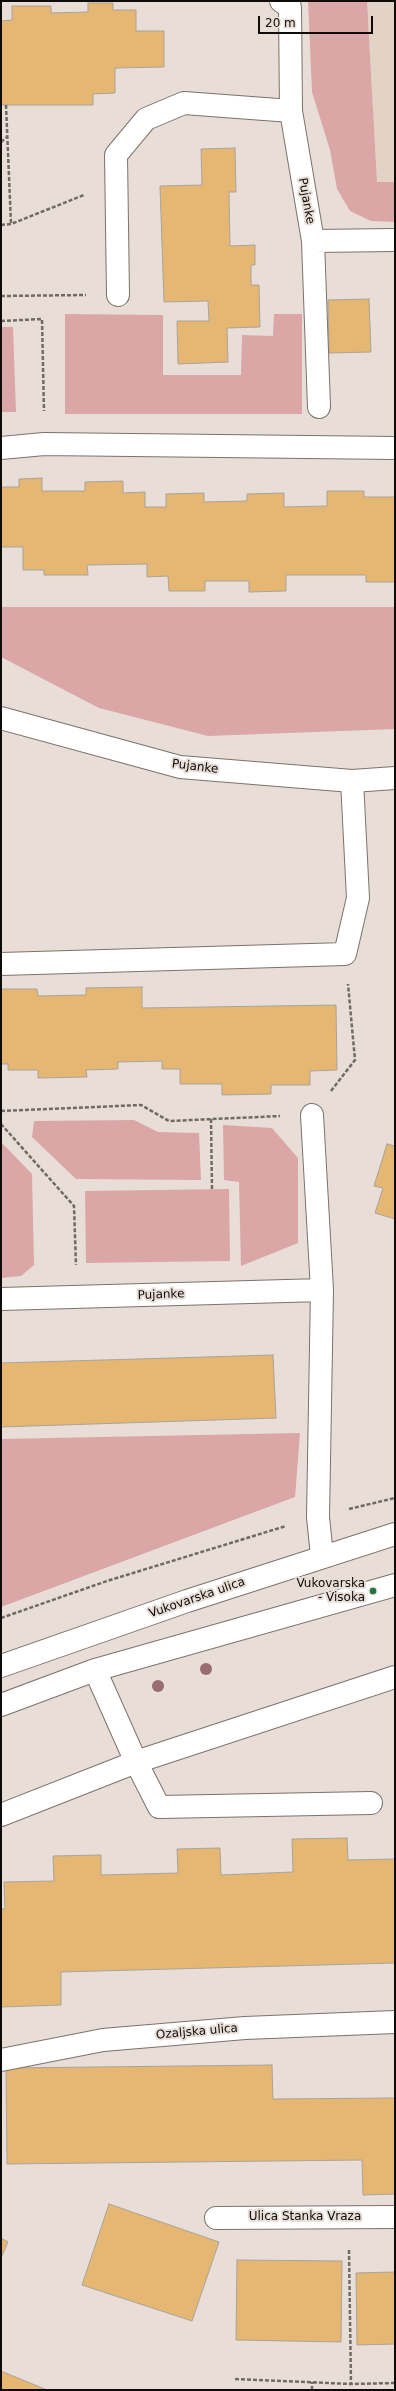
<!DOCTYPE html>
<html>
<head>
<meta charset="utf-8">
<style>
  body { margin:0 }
  #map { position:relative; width:396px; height:2391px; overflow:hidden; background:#e8ded7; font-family:"DejaVu Sans",sans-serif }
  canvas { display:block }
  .frame { position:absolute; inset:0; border:2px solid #0e0b09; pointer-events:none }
  .scale { position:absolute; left:258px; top:16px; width:115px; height:18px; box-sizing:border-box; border:2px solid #0e0b09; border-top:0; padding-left:5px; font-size:12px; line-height:14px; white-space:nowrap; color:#0e0b09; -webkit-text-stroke:3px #e8ded7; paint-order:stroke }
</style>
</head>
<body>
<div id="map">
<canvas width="396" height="2391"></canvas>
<div class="frame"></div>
<div class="scale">20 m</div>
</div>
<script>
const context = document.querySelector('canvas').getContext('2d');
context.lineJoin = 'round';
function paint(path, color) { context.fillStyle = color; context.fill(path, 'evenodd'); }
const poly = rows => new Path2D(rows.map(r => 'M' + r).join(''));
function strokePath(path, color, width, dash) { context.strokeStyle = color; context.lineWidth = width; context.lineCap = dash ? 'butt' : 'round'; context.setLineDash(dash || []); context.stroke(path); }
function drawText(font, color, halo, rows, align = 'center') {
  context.font = font + ' "DejaVu Sans",sans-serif'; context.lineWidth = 4; context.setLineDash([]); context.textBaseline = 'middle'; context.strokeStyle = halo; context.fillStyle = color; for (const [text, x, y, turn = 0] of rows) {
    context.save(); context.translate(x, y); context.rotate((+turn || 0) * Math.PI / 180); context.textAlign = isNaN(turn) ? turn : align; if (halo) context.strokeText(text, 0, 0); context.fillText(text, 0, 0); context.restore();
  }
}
paint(poly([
  [367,1,395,1,395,182,377,182]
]), '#e3d2c6');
paint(poly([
  [308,1,367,1,377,182,395,182,395,222,371,221,350,211,337,189,330,150,312,92],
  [65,314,163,315,163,375,241,375,242,335,273,336,274,314,302,314,302,414,65,414],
  [13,327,16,412,1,412,1,327],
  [1,607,395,607,395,729,208,736,99,708,1,657],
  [134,1120,158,1132,199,1133,201,1180,76,1179,32,1137,34,1121],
  [223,1125,272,1128,298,1158,298,1243,241,1266,239,1182,224,1180],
  [1,1142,32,1174,34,1265,21,1276,1,1278],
  [229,1189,230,1261,86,1263,85,1191],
  [300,1433,295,1497,1,1607,1,1439]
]), '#dba6a6');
const building = poly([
  [88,3,113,3,113,10,136,10,136,31,164,31,164,67,115,68,115,93,93,94,93,105,1,105,1,21,12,20,12,6,51,6,51,13,88,12,88,3],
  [235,148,236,192,229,192,230,246,255,245,255,265,251,265,251,285,259,285,260,327,227,328,228,362,178,364,177,321,209,321,208,301,164,302,160,186,202,185,201,149,235,148],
  [369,299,371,352,329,353,328,300,369,299],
  [42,478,42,491,85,491,85,482,123,481,123,493,145,492,145,507,166,507,166,494,204,493,204,502,247,501,247,494,284,493,284,507,327,506,327,491,364,491,364,497,395,497,395,582,366,582,366,575,286,575,286,591,249,592,249,581,205,581,205,591,169,591,168,576,147,577,147,564,87,565,88,575,44,575,44,570,23,570,23,547,1,547,1,487,19,487,19,479,42,478],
  [142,987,142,1008,336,1005,337,1070,310,1071,310,1085,271,1085,271,1094,222,1095,222,1084,180,1084,180,1069,162,1069,162,1061,118,1062,118,1069,86,1070,87,1077,38,1078,38,1070,8,1070,8,1064,1,1064,1,989,37,989,38,996,86,995,86,988,142,987],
  [387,1144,395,1146,395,1219,375,1213,383,1188,374,1186,387,1144],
  [273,1355,276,1418,1,1427,1,1363,273,1355],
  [347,1838,348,1860,395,1859,395,1963,61,1972,61,2005,1,2007,1,1909,5,1909,4,1882,54,1881,53,1856,101,1855,101,1875,178,1873,177,1849,220,1848,221,1875,293,1872,292,1839,347,1838],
  [272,2065,273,2099,395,2098,395,2194,363,2195,362,2160,7,2164,6,2068,272,2065],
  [109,2204,219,2242,192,2321,82,2285,109,2204],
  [1,2238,8,2242,1,2258,1,2238],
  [237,2260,342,2261,341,2342,236,2340,237,2260],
  [395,2272,395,2344,357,2345,356,2273,395,2272],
  [1,2371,47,2390,1,2390,1,2371]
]);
paint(building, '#e5b773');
strokePath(building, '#a9a39a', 1);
const minor = poly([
  [281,1,290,7,291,111,313,241,319,407],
  [313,241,395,240],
  [118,295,116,155,146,119,184,103,291,111],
  [1,448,44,444,395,448],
  [1,718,180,767,352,781,395,778],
  [1,964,345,954,358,898,352,781],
  [312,1115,322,1290],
  [1,1299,322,1290,318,1517,322,1556],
  [1,1666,187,1601,395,1534],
  [95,1670,136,1762,159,1807,371,1803],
  [1,1705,95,1670,395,1585],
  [1,1815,136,1762,395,1677],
  [1,2060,103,2040,245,2028,395,2022],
  [216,2218,395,2217]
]);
strokePath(minor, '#7b726c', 24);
strokePath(poly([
  [6,105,11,224],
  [1,142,7,137],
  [1,225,11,224,84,195],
  [1,296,86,295],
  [1,321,42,319,44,411],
  [331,1091,355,1060,348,984],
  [1,1111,141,1105,169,1121,280,1116],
  [211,1119,212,1189],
  [1,1124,74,1206,76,1265],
  [349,1509,395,1498],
  [1,1618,107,1581,286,1526],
  [349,2250,351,2384],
  [235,2379,351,2384,395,2383],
  [312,2390,312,2382]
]), '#706a66', 2.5, [4, 2]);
strokePath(minor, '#fff', 22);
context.fillStyle = '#996c6f';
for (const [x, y] of [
  [206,1669],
  [158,1686]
]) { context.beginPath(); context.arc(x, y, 6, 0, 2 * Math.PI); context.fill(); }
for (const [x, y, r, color] of [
  [373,1591,4,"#237241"]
]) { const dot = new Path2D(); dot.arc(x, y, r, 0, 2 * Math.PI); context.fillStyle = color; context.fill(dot); strokePath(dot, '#e8ded7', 1.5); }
drawText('12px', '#0e0b09', '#e8ded7', [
  ["Pujanke",306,201,80],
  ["Pujanke",195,767,7],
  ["Pujanke",161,1295,-2],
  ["Vukovarska ulica",197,1598,-19],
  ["Ozaljska ulica",197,2032,-5],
  ["Ulica Stanka Vraza",305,2217]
]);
drawText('12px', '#0e0b09', '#e8ded7', [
  ["Vukovarska",365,1584],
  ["- Visoka",365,1598]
], 'right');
</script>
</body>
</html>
